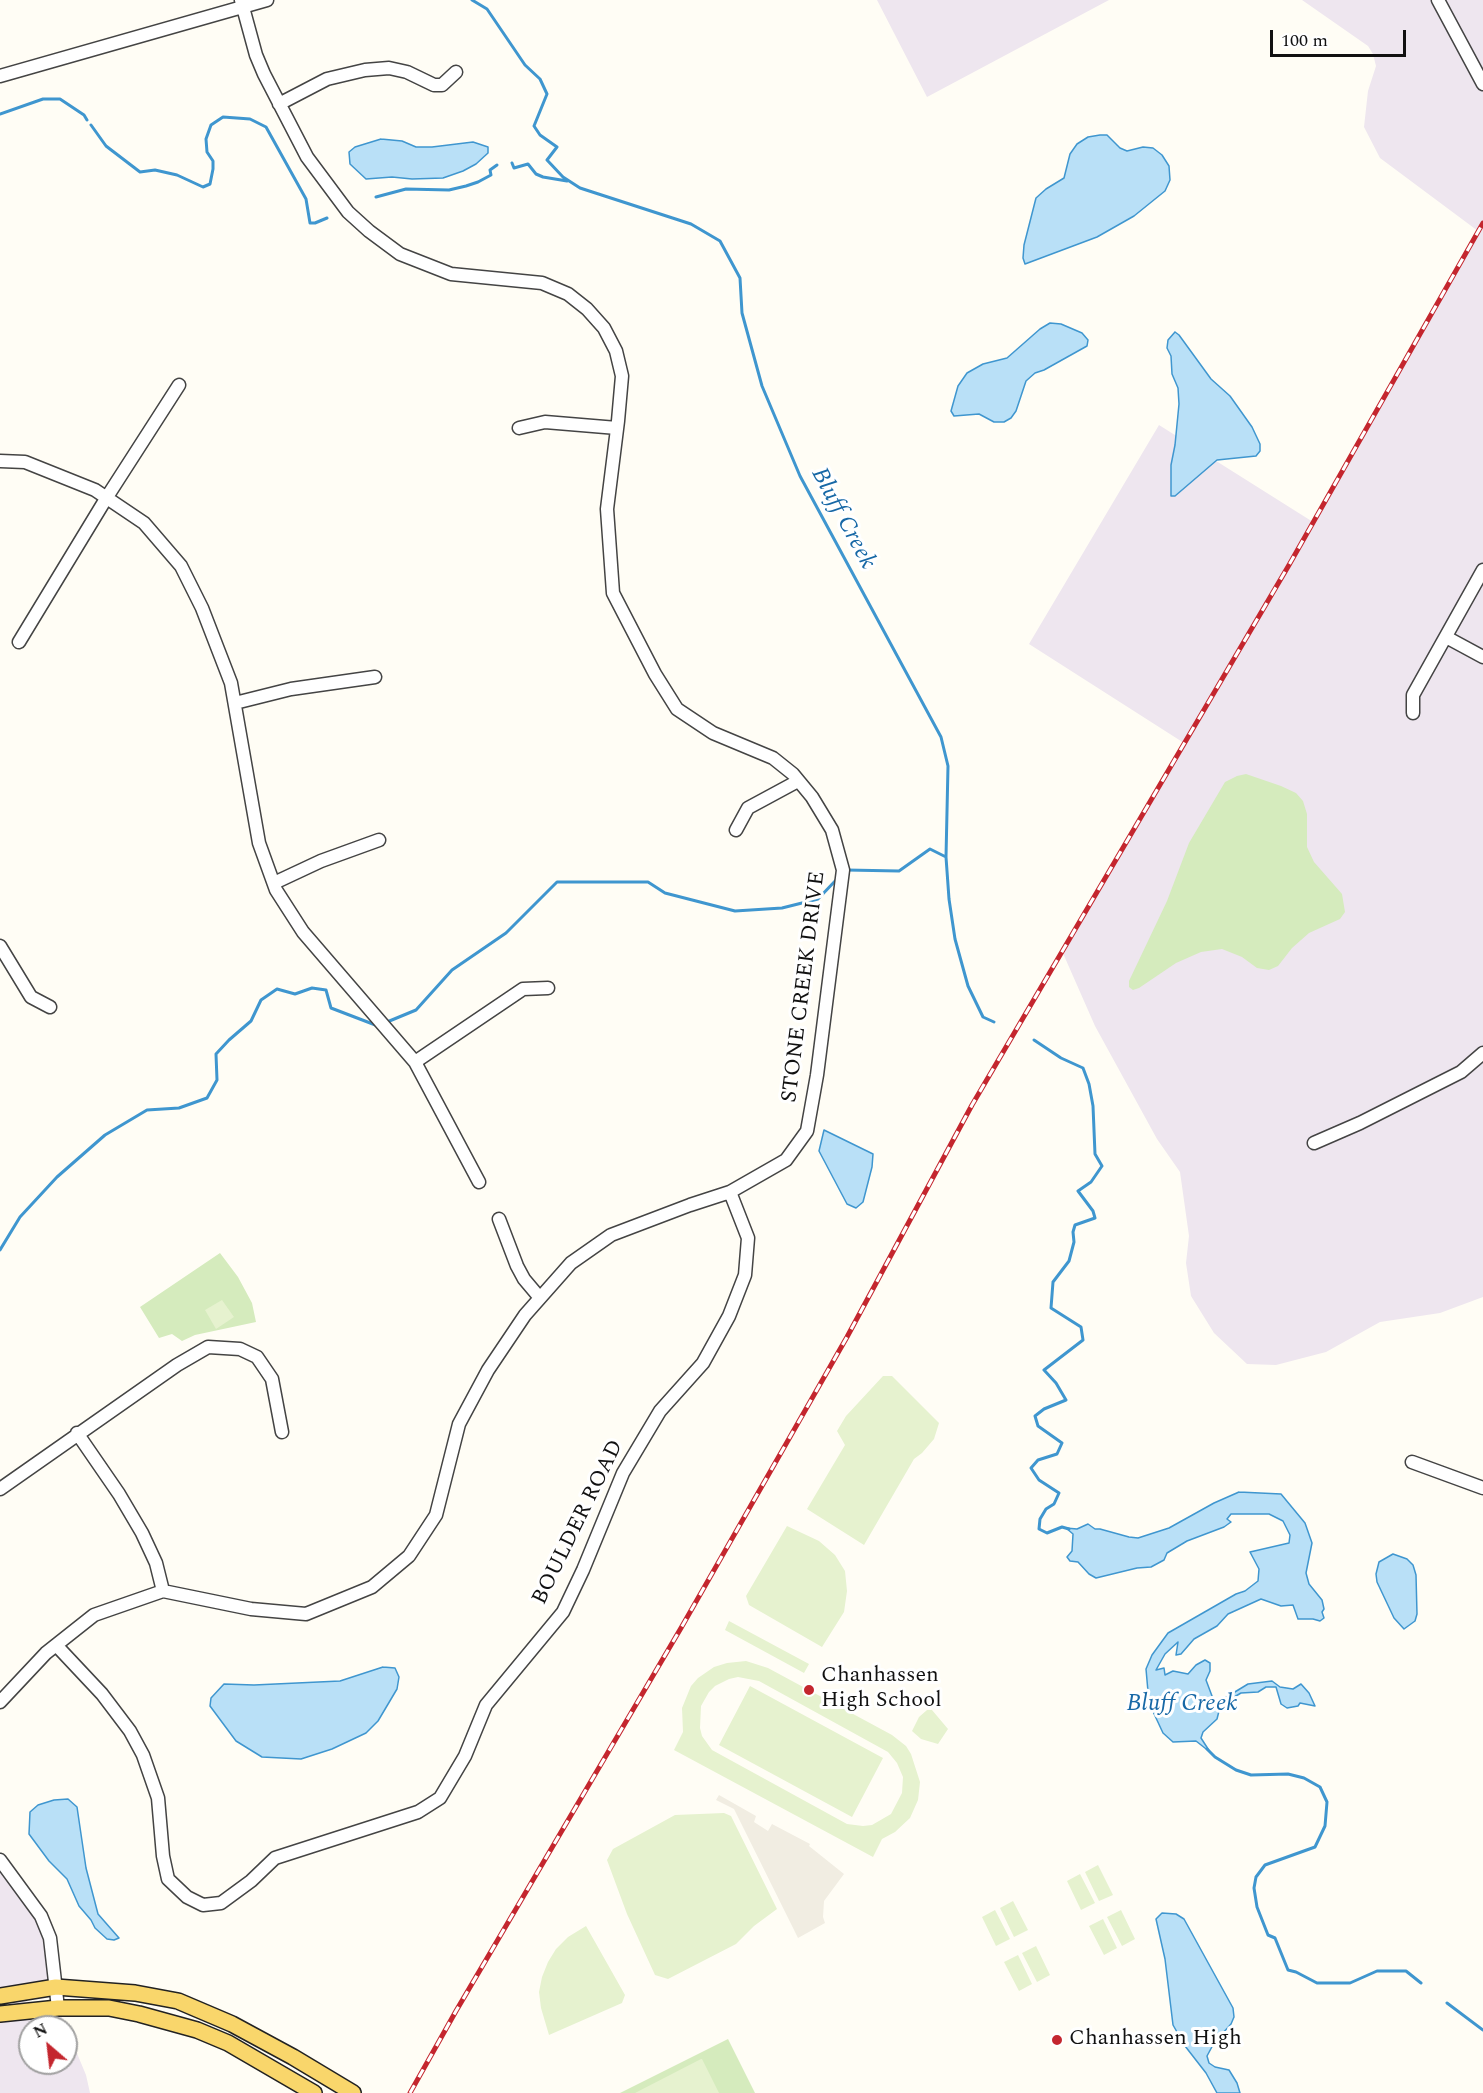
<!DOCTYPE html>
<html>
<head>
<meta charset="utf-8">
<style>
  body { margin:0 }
  #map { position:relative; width:1483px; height:2093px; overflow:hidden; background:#fffdf5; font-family:Spectral,serif }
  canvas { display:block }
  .north { position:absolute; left:18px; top:2015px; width:60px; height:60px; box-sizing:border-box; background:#fff; border:2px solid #a0a0a0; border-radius:50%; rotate:332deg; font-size:16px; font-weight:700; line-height:24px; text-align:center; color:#111 }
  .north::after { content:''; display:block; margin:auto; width:21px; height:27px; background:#c4262e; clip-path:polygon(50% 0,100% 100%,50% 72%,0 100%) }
  .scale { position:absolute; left:1270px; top:30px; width:136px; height:27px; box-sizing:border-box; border:3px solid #111; border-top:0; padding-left:8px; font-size:18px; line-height:21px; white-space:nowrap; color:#111; -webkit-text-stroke:4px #fff; paint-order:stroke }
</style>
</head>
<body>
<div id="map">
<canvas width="1483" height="2093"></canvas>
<div class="north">N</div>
<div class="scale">100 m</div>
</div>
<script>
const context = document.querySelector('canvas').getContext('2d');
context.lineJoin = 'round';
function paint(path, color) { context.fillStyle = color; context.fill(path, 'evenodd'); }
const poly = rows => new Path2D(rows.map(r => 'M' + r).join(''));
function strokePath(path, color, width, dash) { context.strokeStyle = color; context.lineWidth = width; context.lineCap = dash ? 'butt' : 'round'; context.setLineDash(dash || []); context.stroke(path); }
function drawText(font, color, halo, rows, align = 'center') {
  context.font = font + ' Spectral,serif'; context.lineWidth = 6; context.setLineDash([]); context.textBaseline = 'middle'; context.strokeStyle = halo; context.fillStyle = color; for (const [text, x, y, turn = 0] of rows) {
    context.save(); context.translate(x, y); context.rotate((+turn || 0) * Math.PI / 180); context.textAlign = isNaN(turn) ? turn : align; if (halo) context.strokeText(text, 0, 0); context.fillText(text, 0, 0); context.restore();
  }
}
paint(poly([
  [877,0,1109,0,927,97],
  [1302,0,1483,0,1483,1297,1440,1313,1380,1322,1326,1352,1276,1365,1247,1364,1214,1333,1191,1296,1186,1263,1189,1236,1180,1172,1157,1139,1095,1026,1062,951,1184,743,1029,644,1159,425,1313,522,1478,231,1380,158,1364,127,1368,91,1376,66,1373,54,1368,46],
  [0,1860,41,1916,56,1987,3,1996,58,2008,66,2027,30,2027,30,2063,66,2063,66,2027,86,2075,90,2093,0,2093]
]), '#eee6ef');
paint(poly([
  [1246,774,1281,786,1296,793,1303,801,1307,814,1307,847,1314,862,1342,894,1345,912,1340,919,1309,933,1292,948,1278,966,1269,970,1257,968,1242,957,1222,949,1201,952,1176,963,1139,988,1133,990,1129,987,1129,981,1167,901,1189,843,1225,782,1237,776],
  [220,1253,238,1277,252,1303,256,1322,195,1335,182,1341,172,1334,159,1338,140,1307],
  [728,2039,755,2093,620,2093]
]), '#d5ebbd');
paint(poly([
  [222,1300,234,1317,216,1329,205,1310],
  [883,1376,892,1376,939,1423,934,1439,922,1453,914,1459,864,1545,807,1509,845,1445,837,1431,846,1416],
  [787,1526,819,1541,835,1555,845,1571,847,1591,844,1612,822,1647,749,1605,746,1596],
  [729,1621,809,1664,804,1673,725,1630],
  [746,1661,768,1668,892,1735,906,1746,911,1754,920,1782,918,1800,910,1818,895,1832,882,1839,873,1857,674,1750,683,1732,682,1708,691,1686,698,1678,714,1667,727,1663],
  [738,1677,759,1681,888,1752,897,1763,903,1777,902,1793,891,1814,872,1825,863,1826,847,1824,712,1750,702,1736,700,1728,701,1706,709,1692,715,1686,729,1679],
  [750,1686,883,1758,852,1817,719,1745],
  [927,1710,932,1710,948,1729,938,1744,921,1739,912,1731,919,1717],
  [724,1813,731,1816,777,1909,754,1926,736,1944,668,1979,655,1975,627,1914,607,1860,613,1849,675,1815],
  [1098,1865,1113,1895,1099,1901,1085,1872],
  [1080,1874,1095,1903,1081,1910,1067,1881],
  [1013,1901,1028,1930,1014,1937,1000,1908],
  [995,1910,1010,1939,996,1946,982,1917],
  [1121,1910,1135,1939,1122,1946,1107,1917],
  [1103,1919,1117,1948,1104,1955,1089,1926],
  [586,1926,625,1995,622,2003,549,2035,541,2008,539,1992,542,1977,548,1962,556,1949,568,1937],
  [1036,1946,1050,1975,1037,1982,1022,1953],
  [1018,1955,1032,1984,1019,1991,1004,1962],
  [702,2059,719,2093,635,2093,701,2059]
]), '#e6f2cf');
paint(poly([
  [719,1795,756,1816,754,1822,768,1831,772,1824,810,1844,809,1846,844,1874,824,1901,823,1917,825,1923,798,1938,734,1809,716,1800]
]), '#f1ede2');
const water = poly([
  [1100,135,1107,135,1120,148,1127,151,1143,147,1153,148,1162,155,1169,166,1170,180,1165,191,1134,216,1097,237,1025,264,1023,258,1024,245,1036,198,1046,189,1064,178,1070,154,1077,144,1088,137,1100,135],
  [381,139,402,141,416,147,432,147,473,142,488,147,488,153,476,164,463,171,443,178,412,179,392,177,366,179,350,164,349,152,355,147,381,139],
  [1050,323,1061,324,1082,333,1088,340,1087,346,1044,370,1035,373,1026,381,1016,411,1011,418,1004,422,994,422,979,414,954,416,951,411,958,386,967,373,983,364,1007,358,1040,329,1050,323],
  [1175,332,1179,335,1211,379,1230,396,1252,427,1260,444,1260,451,1256,456,1217,460,1175,496,1171,496,1171,465,1175,445,1179,404,1178,388,1172,374,1171,356,1167,348,1168,340,1175,332],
  [824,1130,873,1154,872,1167,863,1202,856,1208,847,1204,819,1151,824,1130],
  [1239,1492,1281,1494,1305,1523,1312,1543,1306,1573,1309,1584,1322,1600,1324,1609,1322,1612,1324,1618,1320,1621,1313,1619,1298,1619,1293,1605,1281,1606,1261,1599,1228,1614,1217,1626,1194,1639,1181,1654,1176,1655,1178,1642,1165,1654,1156,1670,1164,1668,1165,1675,1173,1671,1188,1674,1196,1665,1205,1660,1210,1663,1210,1671,1206,1680,1215,1704,1248,1684,1272,1681,1280,1687,1293,1689,1301,1684,1309,1693,1315,1706,1300,1703,1298,1706,1287,1708,1281,1704,1276,1687,1266,1687,1258,1692,1241,1693,1229,1700,1228,1706,1219,1711,1217,1719,1203,1732,1201,1738,1210,1752,1196,1741,1173,1742,1163,1733,1149,1703,1146,1669,1152,1655,1168,1633,1236,1594,1245,1591,1258,1581,1259,1569,1250,1552,1289,1543,1290,1535,1283,1521,1269,1514,1231,1514,1227,1519,1231,1522,1224,1527,1187,1541,1167,1553,1164,1560,1151,1567,1137,1568,1096,1578,1089,1574,1078,1562,1070,1561,1067,1557,1072,1551,1073,1534,1066,1528,1077,1529,1088,1524,1095,1529,1100,1529,1129,1537,1138,1538,1169,1528,1214,1503,1239,1492],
  [1393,1554,1407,1559,1413,1565,1416,1575,1417,1614,1415,1621,1404,1629,1394,1618,1377,1582,1376,1574,1379,1562,1393,1554],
  [383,1667,395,1668,399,1677,397,1689,378,1721,366,1733,332,1749,301,1759,262,1757,236,1741,210,1706,211,1698,224,1684,254,1685,340,1681,383,1667],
  [68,1799,77,1807,86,1868,98,1914,119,1938,114,1940,107,1939,95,1928,91,1920,79,1906,67,1879,49,1861,29,1834,30,1812,38,1805,54,1800,68,1799],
  [1162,1913,1176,1914,1184,1919,1233,2008,1234,2017,1231,2024,1214,2043,1207,2056,1209,2063,1215,2067,1229,2070,1237,2083,1240,2093,1217,2093,1206,2073,1185,2046,1173,2025,1165,1959,1156,1919,1162,1913]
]);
paint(water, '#b9e0f7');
strokePath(water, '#3f96cf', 1.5);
strokePath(poly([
  [472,0,487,9,525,65,540,79,547,94,534,126,540,135,557,147,547,160,563,177,580,188,691,224,720,241,740,278,742,313,762,386,800,476,941,737,948,766,946,857,949,899,955,939,968,986,983,1017,994,1022],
  [0,114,43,99,60,99,84,115,87,120],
  [91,125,106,146,140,172,155,170,177,175,203,187,210,184,213,169,213,161,207,152,206,139,211,125,223,117,250,119,266,127,306,199,310,223,315,223,327,218],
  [512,163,514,168,528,164,536,174,543,177,567,181],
  [376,197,406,189,449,190,466,186,478,182,491,175,490,170,497,165],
  [846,870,899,871,930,849,946,857],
  [387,1022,416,1010,452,970,506,933,557,882,648,882,665,893,735,911,782,908,818,899,837,879],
  [1034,1040,1061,1058,1083,1068,1089,1084,1093,1106,1095,1154,1102,1166,1091,1182,1078,1191,1093,1211,1095,1218,1075,1225,1073,1232,1074,1242,1069,1261,1053,1282,1051,1308,1081,1327,1083,1340,1044,1370,1056,1383,1066,1400,1044,1409,1035,1416,1038,1426,1062,1443,1057,1454,1038,1460,1031,1468,1039,1480,1059,1493,1054,1504,1046,1509,1040,1519,1039,1529,1047,1533,1062,1527,1069,1529],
  [0,1250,20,1217,57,1177,105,1135,147,1110,179,1108,207,1098,217,1080,216,1054,229,1040,251,1021,261,1000,277,989,295,994,312,988,326,990,331,1008,378,1026],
  [1207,1749,1215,1757,1236,1770,1251,1775,1288,1774,1304,1778,1320,1787,1327,1802,1325,1826,1315,1847,1265,1865,1256,1877,1254,1888,1257,1907,1268,1935,1275,1938,1288,1970,1296,1972,1317,1983,1350,1983,1377,1971,1406,1971,1421,1983],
  [1447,2003,1483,2030]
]), '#3f96cf', 3);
const minor = poly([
  [1438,0,1483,84],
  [0,76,267,0],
  [279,104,327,79,365,70,389,68,407,72,434,85,442,85,456,72],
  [519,428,545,422,617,428],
  [0,461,25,462,95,490,144,523,181,566,202,608,231,683,259,843,276,890,303,932,415,1062,479,1182],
  [1446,637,1483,657],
  [19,642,107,497,179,385],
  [235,703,291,689,375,677],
  [1413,713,1413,695,1483,570],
  [736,830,748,808,798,781],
  [274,883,321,861,379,840],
  [0,946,31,997,50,1007],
  [415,1062,523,989,548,988],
  [1314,1143,1360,1123,1461,1072,1483,1053],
  [499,1219,517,1266,524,1279,540,1298],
  [77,1433,119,1494,142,1533,156,1563,163,1591],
  [1412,1462,1483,1488],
  [0,1489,177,1365,208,1347,240,1349,257,1357,272,1379,282,1432],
  [56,1645,102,1694,130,1731,143,1755,158,1798,163,1856,168,1879,187,1897,203,1905,221,1903,251,1881,275,1858,418,1812,440,1798,465,1756,486,1705,563,1612,583,1570,623,1473,660,1411,703,1363,729,1316,745,1275,748,1238,730,1192],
  [0,1702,46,1653,94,1615,163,1591,251,1609,306,1614,372,1587,409,1556,436,1515,459,1424,488,1370,525,1315,571,1263,611,1235,690,1205,730,1192,786,1160,807,1131,817,1075,843,870,832,830,812,797,793,774,773,758,713,733,677,709,655,674,613,593,607,509,618,421,622,376,616,351,604,328,587,309,568,294,542,283,451,274,400,254,369,231,348,212,307,157,264,74,256,55,241,0],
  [0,1860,41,1916,50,1938,58,2008]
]);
const major = poly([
  [0,1996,56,1987,135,1993,178,2001,232,2024,293,2057,353,2093],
  [0,2014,58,2008,109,2008,139,2014,197,2030,228,2043,314,2093]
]);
strokePath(minor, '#444', 15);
strokePath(major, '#222', 18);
strokePath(minor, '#fff', 12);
strokePath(major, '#f9d66b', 15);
const rail = poly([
  [410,2093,456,2011,681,1628,847,1337,972,1105,1289,565,1483,223]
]);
strokePath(rail, '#c4262e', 5);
strokePath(rail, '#fff', 3, [9]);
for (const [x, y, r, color] of [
  [809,1690,6,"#c4262e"],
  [1057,2040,6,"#c4262e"]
]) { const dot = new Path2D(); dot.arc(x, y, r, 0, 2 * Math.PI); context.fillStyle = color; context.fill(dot); strokePath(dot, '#fff', 2); }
drawText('22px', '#111', '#fff', [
  ["STONE CREEK DRIVE",805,987,-83],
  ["BOULDER ROAD",579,1523,-64]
]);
drawText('22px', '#111', '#fff', [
  ["Chanhassen",821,1677],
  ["High School",821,1702],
  ["Chanhassen High",1069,2040]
], 'left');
drawText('italic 24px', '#1768a6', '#fff', [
  ["Bluff Creek",842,519,62],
  ["Bluff Creek",1182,1705]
]);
</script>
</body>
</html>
